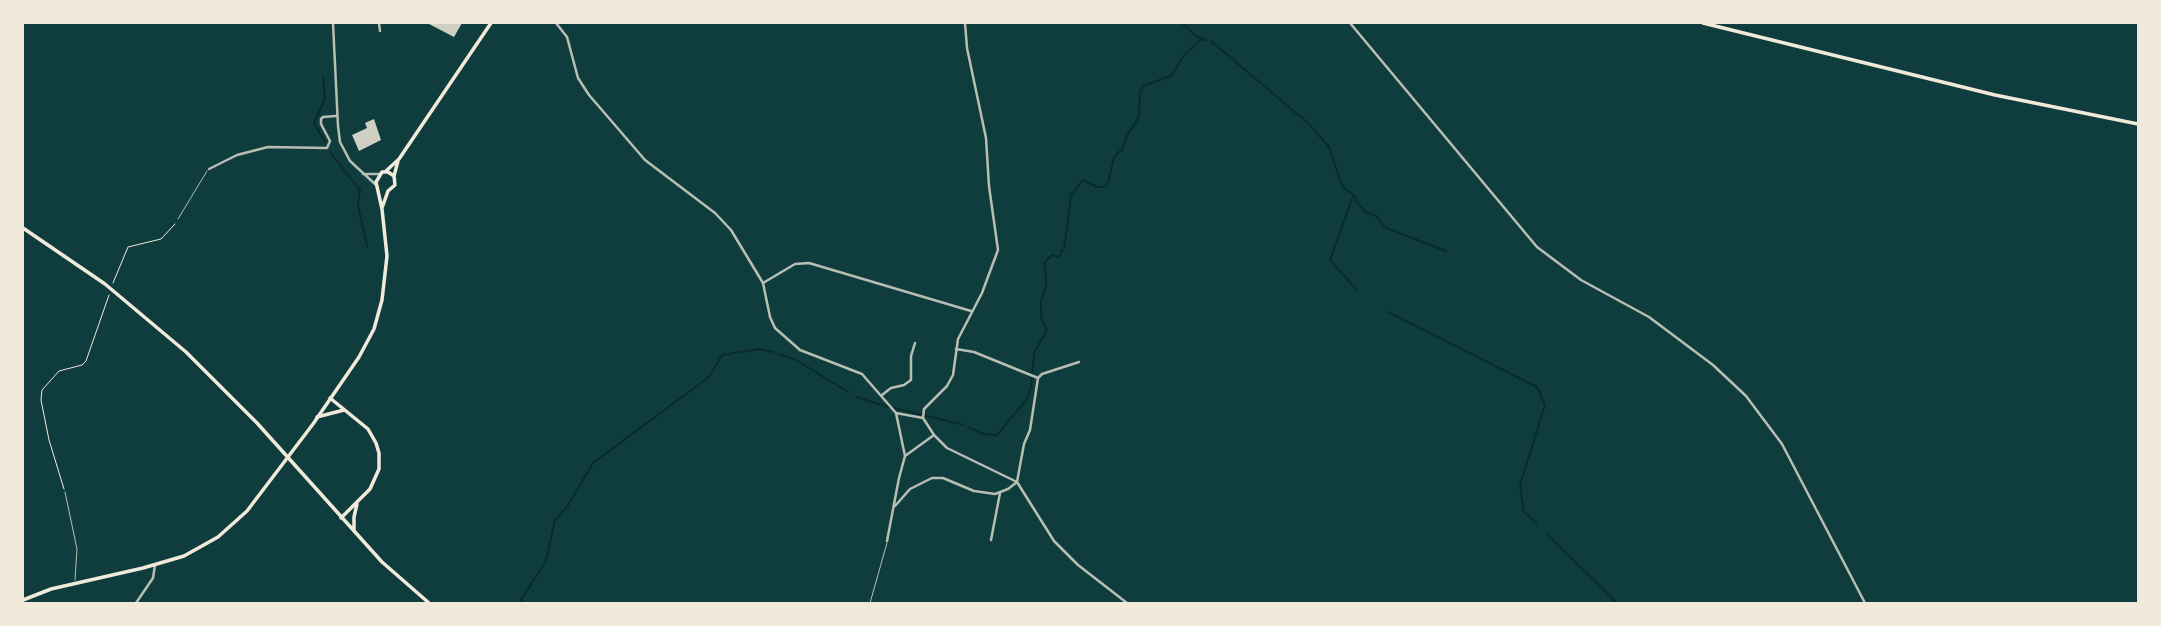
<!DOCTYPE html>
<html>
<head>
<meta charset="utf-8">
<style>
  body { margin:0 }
  #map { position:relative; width:2161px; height:626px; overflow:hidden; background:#0f3d3e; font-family:Inter,sans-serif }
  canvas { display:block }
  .frame { position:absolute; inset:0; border:24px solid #f1e9da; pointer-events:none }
</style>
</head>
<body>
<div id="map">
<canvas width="2161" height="626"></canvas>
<div class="frame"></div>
</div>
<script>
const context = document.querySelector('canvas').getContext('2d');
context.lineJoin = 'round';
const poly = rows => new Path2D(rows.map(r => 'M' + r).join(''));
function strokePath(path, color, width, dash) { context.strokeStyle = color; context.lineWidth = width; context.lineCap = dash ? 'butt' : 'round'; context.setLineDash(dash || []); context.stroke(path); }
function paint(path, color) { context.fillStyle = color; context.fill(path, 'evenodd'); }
strokePath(poly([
  [1182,23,1197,37,1207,40],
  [1211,41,1309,124,1329,147,1343,188,1354,195,1357,203,1366,212,1376,216,1386,228,1446,251],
  [323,78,325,99,314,123,325,142],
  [330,152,360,190,358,205,367,246],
  [1353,196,1330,260,1356,289],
  [1388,312,1537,387,1545,405,1520,485,1524,512,1537,523],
  [778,354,796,360,848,392],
  [856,397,888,407],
  [894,408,964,425],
  [968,427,983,434,997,435,1027,399,1031,388,1034,353,1047,330,1041,317,1041,302,1046,285,1045,262,1052,255,1060,257,1061,252,1064,249,1071,195,1083,180,1097,187,1103,187,1108,183,1114,157,1122,149,1129,132,1139,117,1140,91,1144,86,1172,75,1184,55,1201,40],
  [1547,534,1617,603],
  [519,603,546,561,555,520,567,507,593,463,709,377,722,355,759,349,774,352]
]), '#0a2a2b', 2);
paint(poly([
  [427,23,462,23,454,37],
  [374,119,381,140,359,151,352,135,367,128,365,123]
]), '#cfcfc3');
strokePath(poly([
  [113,283,128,247,161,239,175,224],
  [64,489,49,440,41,400,42,390,59,371,82,365,86,361,109,295]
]), '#f1e9da', 1);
strokePath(poly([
  [178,219,207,171],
  [65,492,77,549,75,580],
  [870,603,887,543]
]), '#b8beb3', 1);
strokePath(poly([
  [333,23,338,126,340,142,350,161,375,184],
  [379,23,380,31],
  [556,23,567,37,578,78,589,95,645,160,715,213,731,230,763,283,770,317,775,328,800,350,862,374,896,413,905,456,899,478,887,541],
  [965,23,967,48,986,138,989,186,998,250,982,293,958,339,953,375,947,386,924,409,923,418,934,435,947,448,1017,482,1024,444,1030,430,1038,378],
  [209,169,237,155,268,147,327,148,330,141,321,124,321,119,323,117,336,116],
  [363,174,379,174],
  [763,283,795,264,809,263,971,311],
  [956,349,974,352,1038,378],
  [1038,378,1042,374,1079,362],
  [882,395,891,388,904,385,911,380,911,356,915,343],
  [896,413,923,418],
  [905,456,934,435],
  [895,506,910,489,932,478,943,478,974,491,995,494,1008,489,1017,482,1054,541,1078,565,1127,603],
  [991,540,1000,493],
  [136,603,153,578,155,565]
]), '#b8beb3', 2.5);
strokePath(poly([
  [1350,23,1537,247,1581,280,1649,317,1713,365,1746,396,1782,444,1865,603]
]), '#b8beb3', 2.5);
strokePath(poly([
  [386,171,399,159,491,23],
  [382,208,388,191,395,185,394,176,398,161],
  [23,600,51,589,143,568,184,556,218,537,247,511,313,424,359,357,374,329,382,300,387,256,382,209,376,182,382,172,388,172,394,176]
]), '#f1e9da', 3.5);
strokePath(poly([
  [1703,23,1995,95,2138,124],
  [23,228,105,284,186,352,257,423,382,562,429,603],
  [330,398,368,429,376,443,379,453,379,469,370,489,341,518],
  [317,417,344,410],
  [354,530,354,517,357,504]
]), '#f1e9da', 3.5);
</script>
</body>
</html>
